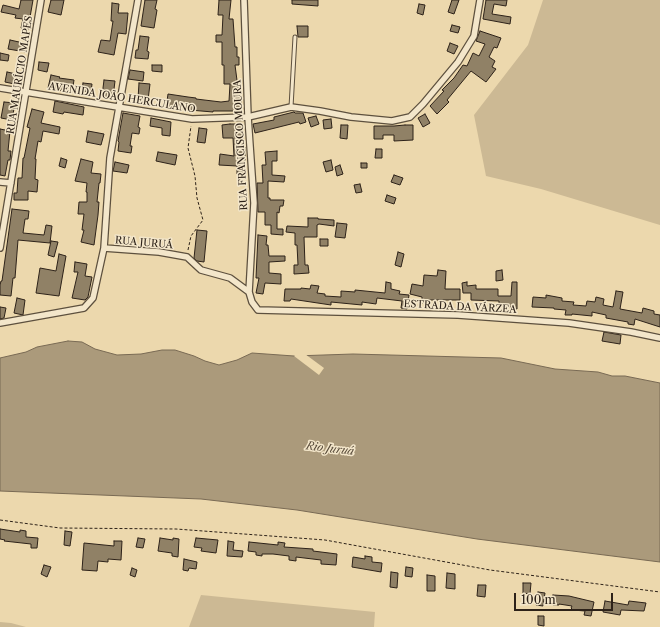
<!DOCTYPE html>
<html>
<head>
<meta charset="utf-8">
<style>
  body { margin:0 }
  #map { position:relative; width:660px; height:627px; overflow:hidden; background:#ecd8ad; font-family:"Libre Caslon Text",serif }
  canvas { display:block }
  .scale { position:absolute; left:514px; top:593px; width:99px; height:18px; box-sizing:border-box; border:2px solid #2d2219; border-top:0; padding-left:5px; font-size:12px; line-height:14px; white-space:nowrap; color:#2d2219; -webkit-text-stroke:3px #f3e6ca; paint-order:stroke }
</style>
</head>
<body>
<div id="map">
<canvas width="660" height="627"></canvas>
<div class="scale">100 m</div>
</div>
<script>
const context = document.querySelector('canvas').getContext('2d');
context.lineJoin = 'round';
function paint(path, color) { context.fillStyle = color; context.fill(path, 'evenodd'); }
const poly = rows => new Path2D(rows.map(r => 'M' + r).join(''));
function strokePath(path, color, width, dash) { context.strokeStyle = color; context.lineWidth = width; context.lineCap = dash ? 'butt' : 'round'; context.setLineDash(dash || []); context.stroke(path); }
function drawText(font, color, halo, rows, align = 'center') {
  context.font = font + ' "Libre Caslon Text",serif'; context.lineWidth = 3; context.setLineDash([]); context.textBaseline = 'middle'; context.strokeStyle = halo; context.fillStyle = color; for (const [text, x, y, turn = 0] of rows) {
    context.save(); context.translate(x, y); context.rotate((+turn || 0) * Math.PI / 180); context.textAlign = isNaN(turn) ? turn : align; if (halo) context.strokeText(text, 0, 0); context.fillText(text, 0, 0); context.restore();
  }
}
paint(poly([
  [543,0,660,0,660,225,541,189,486,176,474,115,528,45],
  [201,595,375,612,374,627,189,627],
  [0,622,11,623,26,627,0,627]
]), '#ccb994');
const water = poly([
  [68,341,82,342,95,349,117,355,141,354,162,350,175,350,194,356,205,361,219,365,237,360,252,353,294,356,353,354,501,358,555,369,598,372,612,376,625,376,660,383,660,562,477,539,297,510,201,499,0,491,0,358,26,352,37,347,68,341]
]);
paint(water, '#ab9a7b');
strokePath(water, '#796a54', 1);
paint(poly([
  [296,354,305,354,324,368,319,375,294,356]
]), '#ecd8ad');
const building = poly([
  [21,0,33,0,29,23,32,23,31,29,21,28,23,19,15,18,16,15,1,12,3,5,19,9,21,0],
  [51,0,64,0,61,15,48,12,51,0],
  [145,0,157,0,155,9,157,10,154,28,141,26,145,0],
  [219,0,231,0,229,19,233,19,235,47,237,47,237,57,239,57,239,65,235,65,238,88,241,88,241,111,213,111,213,112,166,108,168,94,188,97,196,98,196,99,221,102,229,101,230,84,224,84,224,65,222,65,222,42,216,42,216,35,222,35,223,15,218,15,219,0],
  [292,0,318,0,318,6,292,4,292,0],
  [452,0,459,0,454,14,448,12,452,0],
  [486,0,507,0,506,6,494,4,492,14,511,17,510,24,483,19,486,0],
  [112,3,119,4,118,13,128,13,126,34,118,33,114,55,98,52,101,40,110,41,113,21,111,21,112,3],
  [419,4,425,5,423,15,417,13,419,4],
  [452,25,460,27,458,33,450,31,452,25],
  [297,26,308,26,308,37,298,37,297,26],
  [480,31,501,38,497,48,494,47,489,57,495,61,492,67,496,69,486,82,471,71,447,100,449,102,437,114,430,106,444,91,442,90,454,78,463,65,467,66,473,53,479,56,485,44,476,41,480,31],
  [140,36,149,37,147,51,149,52,148,59,135,58,136,50,138,50,140,36],
  [10,40,28,44,26,52,8,49,10,40],
  [450,43,458,46,454,54,447,51,450,43],
  [0,53,9,55,8,61,0,60,0,53],
  [39,62,49,63,47,72,38,70,39,62],
  [152,65,162,65,162,72,152,71,152,65],
  [130,70,144,72,143,81,128,79,130,70],
  [7,72,21,75,19,85,5,82,7,72],
  [51,75,60,77,59,78,74,80,72,93,48,88,51,75],
  [104,80,115,81,113,97,102,96,104,80],
  [83,83,92,84,91,92,82,91,83,83],
  [139,83,150,84,148,100,138,99,139,83],
  [55,101,84,107,83,115,64,112,63,114,53,112,55,101],
  [4,102,15,103,12,120,1,118,4,102],
  [32,109,44,112,41,123,60,127,59,134,43,131,41,142,38,141,35,159,36,159,35,179,38,180,37,192,28,191,28,200,14,200,14,193,17,193,18,178,22,178,23,158,24,158,30,128,27,127,32,109],
  [294,112,295,113,303,113,306,122,300,124,299,122,255,133,253,124,274,120,274,117,294,112],
  [123,113,140,116,138,127,140,128,139,134,132,133,130,146,132,146,131,153,118,151,119,142,118,141,123,113],
  [425,114,430,123,423,127,418,118,425,114],
  [316,116,319,124,311,127,308,118,316,116],
  [151,118,171,122,170,136,162,135,162,128,150,126,151,118],
  [331,119,332,128,324,129,323,120,331,119],
  [230,124,242,124,243,147,245,147,245,174,237,174,237,166,219,165,220,154,234,156,233,138,223,138,222,125,230,124],
  [341,125,348,125,347,139,340,138,341,125],
  [405,125,413,125,413,140,394,141,394,135,383,135,383,139,374,139,374,126,394,126,405,125],
  [199,128,207,129,205,143,197,142,199,128],
  [0,129,10,131,8,151,11,151,10,160,8,160,5,176,0,175,0,129],
  [88,131,104,134,101,145,86,142,88,131],
  [376,149,382,149,382,158,375,158,376,149],
  [277,151,277,161,272,161,272,175,285,176,284,182,268,181,268,198,270,198,270,200,284,200,283,206,280,206,279,213,277,212,277,229,283,229,283,235,271,234,271,225,265,225,265,212,258,212,257,183,263,183,262,165,266,165,265,152,277,151],
  [158,152,177,155,175,165,156,161,158,152],
  [61,158,67,160,65,168,59,166,61,158],
  [81,159,93,162,91,173,101,174,100,183,99,183,97,202,99,202,98,215,94,245,81,242,84,230,82,230,84,214,78,214,79,202,87,202,87,192,86,192,87,183,75,181,81,159],
  [331,160,333,170,326,172,323,162,331,160],
  [115,162,129,165,127,173,113,171,115,162],
  [361,163,367,163,367,168,361,168,361,163],
  [340,165,343,174,337,176,335,167,340,165],
  [394,175,403,178,400,185,391,182,394,175],
  [360,184,362,192,356,193,354,185,360,184],
  [387,195,396,198,394,204,385,201,387,195],
  [12,209,29,211,28,219,25,219,23,233,44,235,46,225,52,226,50,243,18,240,15,278,13,278,11,296,0,295,0,285,1,281,2,281,12,209],
  [308,218,318,218,318,219,334,220,334,226,319,224,317,225,317,237,304,237,305,265,308,265,309,273,294,274,294,265,298,265,297,245,295,245,295,233,286,232,287,226,308,227,308,218],
  [337,223,347,224,345,238,335,237,337,223],
  [197,230,207,231,204,262,197,261,194,258,197,230],
  [258,235,267,236,266,245,268,245,269,256,285,256,285,261,269,262,269,273,281,274,281,284,265,283,263,294,256,293,259,278,256,278,258,235],
  [320,239,328,239,328,246,320,246,320,239],
  [51,241,58,242,54,257,48,255,51,241],
  [398,252,404,254,401,267,395,265,398,252],
  [59,254,66,256,59,296,36,293,40,268,56,271,59,254],
  [75,262,87,264,85,276,92,277,88,297,85,300,72,298,78,272,74,272,75,262],
  [438,270,446,271,445,289,460,289,460,300,428,300,428,303,422,303,422,297,410,294,412,284,423,286,424,275,437,276,438,270],
  [502,270,503,280,496,281,496,271,502,270],
  [386,282,391,283,391,289,400,291,399,294,409,295,407,309,401,308,402,301,377,298,376,304,362,302,362,305,331,302,331,305,291,299,290,301,284,301,285,289,301,289,301,288,310,289,311,285,319,286,317,293,325,294,325,296,341,297,341,291,355,292,355,290,385,293,386,282],
  [467,282,467,286,476,285,476,289,498,289,498,296,511,296,512,282,517,282,517,309,511,309,511,307,499,306,499,301,471,300,471,293,463,293,462,283,467,282],
  [616,291,623,292,620,309,642,313,643,308,654,311,654,314,660,315,660,327,635,319,634,325,628,324,628,322,606,318,606,315,592,312,592,316,572,314,572,315,565,315,566,310,554,309,554,308,532,307,533,297,546,298,546,295,562,298,562,301,574,302,573,305,586,306,587,301,595,302,596,297,604,299,603,305,613,307,616,291],
  [17,298,25,300,23,315,14,313,17,298],
  [0,307,6,308,4,318,0,319,0,307],
  [604,332,621,335,620,344,602,341,604,332],
  [0,529,20,532,20,530,26,531,26,537,38,538,37,548,31,548,31,544,4,541,5,540,0,539,0,529],
  [65,531,72,532,70,546,64,545,65,531],
  [138,538,145,539,143,548,136,547,138,538],
  [160,538,173,540,173,538,179,539,178,557,172,556,172,553,158,551,160,538],
  [196,538,218,540,216,553,201,551,202,548,194,547,196,538],
  [114,541,122,541,121,560,108,559,108,562,98,561,97,571,82,570,84,543,114,546,114,541],
  [228,541,234,542,233,550,243,551,242,557,227,556,228,541],
  [249,542,278,545,278,542,285,543,284,547,313,549,313,551,337,554,336,565,321,564,321,560,296,557,296,561,289,560,289,556,273,554,262,554,262,556,256,555,256,552,248,551,249,542],
  [365,556,372,557,372,562,382,563,381,572,352,567,353,557,365,559,365,556],
  [184,559,197,562,196,569,189,568,188,571,183,570,184,559],
  [44,565,51,567,47,577,41,574,44,565],
  [406,567,413,568,412,577,405,576,406,567],
  [132,568,137,570,135,577,130,575,132,568],
  [391,572,398,573,397,588,390,587,391,572],
  [447,573,455,574,455,589,446,588,447,573],
  [427,575,435,576,435,591,427,591,427,575],
  [523,583,531,583,530,594,523,593,523,583],
  [478,585,486,585,485,597,477,596,478,585],
  [538,592,545,593,543,606,536,605,538,592],
  [553,595,569,596,594,602,591,616,584,615,585,611,573,610,571,608,572,606,559,604,559,605,553,605,553,595],
  [605,601,628,605,629,601,646,603,644,611,621,610,620,615,603,612,605,601],
  [538,616,544,616,544,626,538,625,538,616]
]);
paint(building, '#908166');
strokePath(building, '#2d2219', 1);
const service = poly([
  [291,107,295,37]
]);
const minor = poly([
  [244,0,248,117,254,203,249,292,252,302,258,310,458,315,569,323,631,332,660,338],
  [0,88,192,119,248,117,291,107,320,111,351,117,392,121,410,117,423,104,458,62,474,36,480,0],
  [0,182,11,183],
  [0,248,41,0],
  [104,248,159,252,187,257,201,270,230,278,249,292],
  [0,323,84,308,93,298,104,248,110,158,138,0]
]);
strokePath(service, '#5d503e', 5);
strokePath(minor, '#5d503e', 8);
strokePath(poly([
  [188,250,191,236,203,220,197,198,195,176,188,148,191,126],
  [0,520,60,528,176,529,325,540,490,570,660,592]
]), '#2d2219', 1, [3, 2]);
strokePath(service, '#f3e6ca', 3);
strokePath(minor, '#f3e6ca', 5.5);
drawText('10px', '#2d2219', '#f3e6ca', [
  ["RUA MAURÍCIO MAPES",20,75,-81],
  ["AVENIDA JOÃO HERCULANO",122,98,9],
  ["RUA FRANCISCO MOURA",241,145,-93],
  ["RUA JURUÁ",144,243,5],
  ["ESTRADA DA VÁRZEA",460,307,3]
]);
drawText('italic 11px', '#594c3b', '#f3e6ca', [
  ["Rio Juruá",330,449,7]
]);
</script>
</body>
</html>
